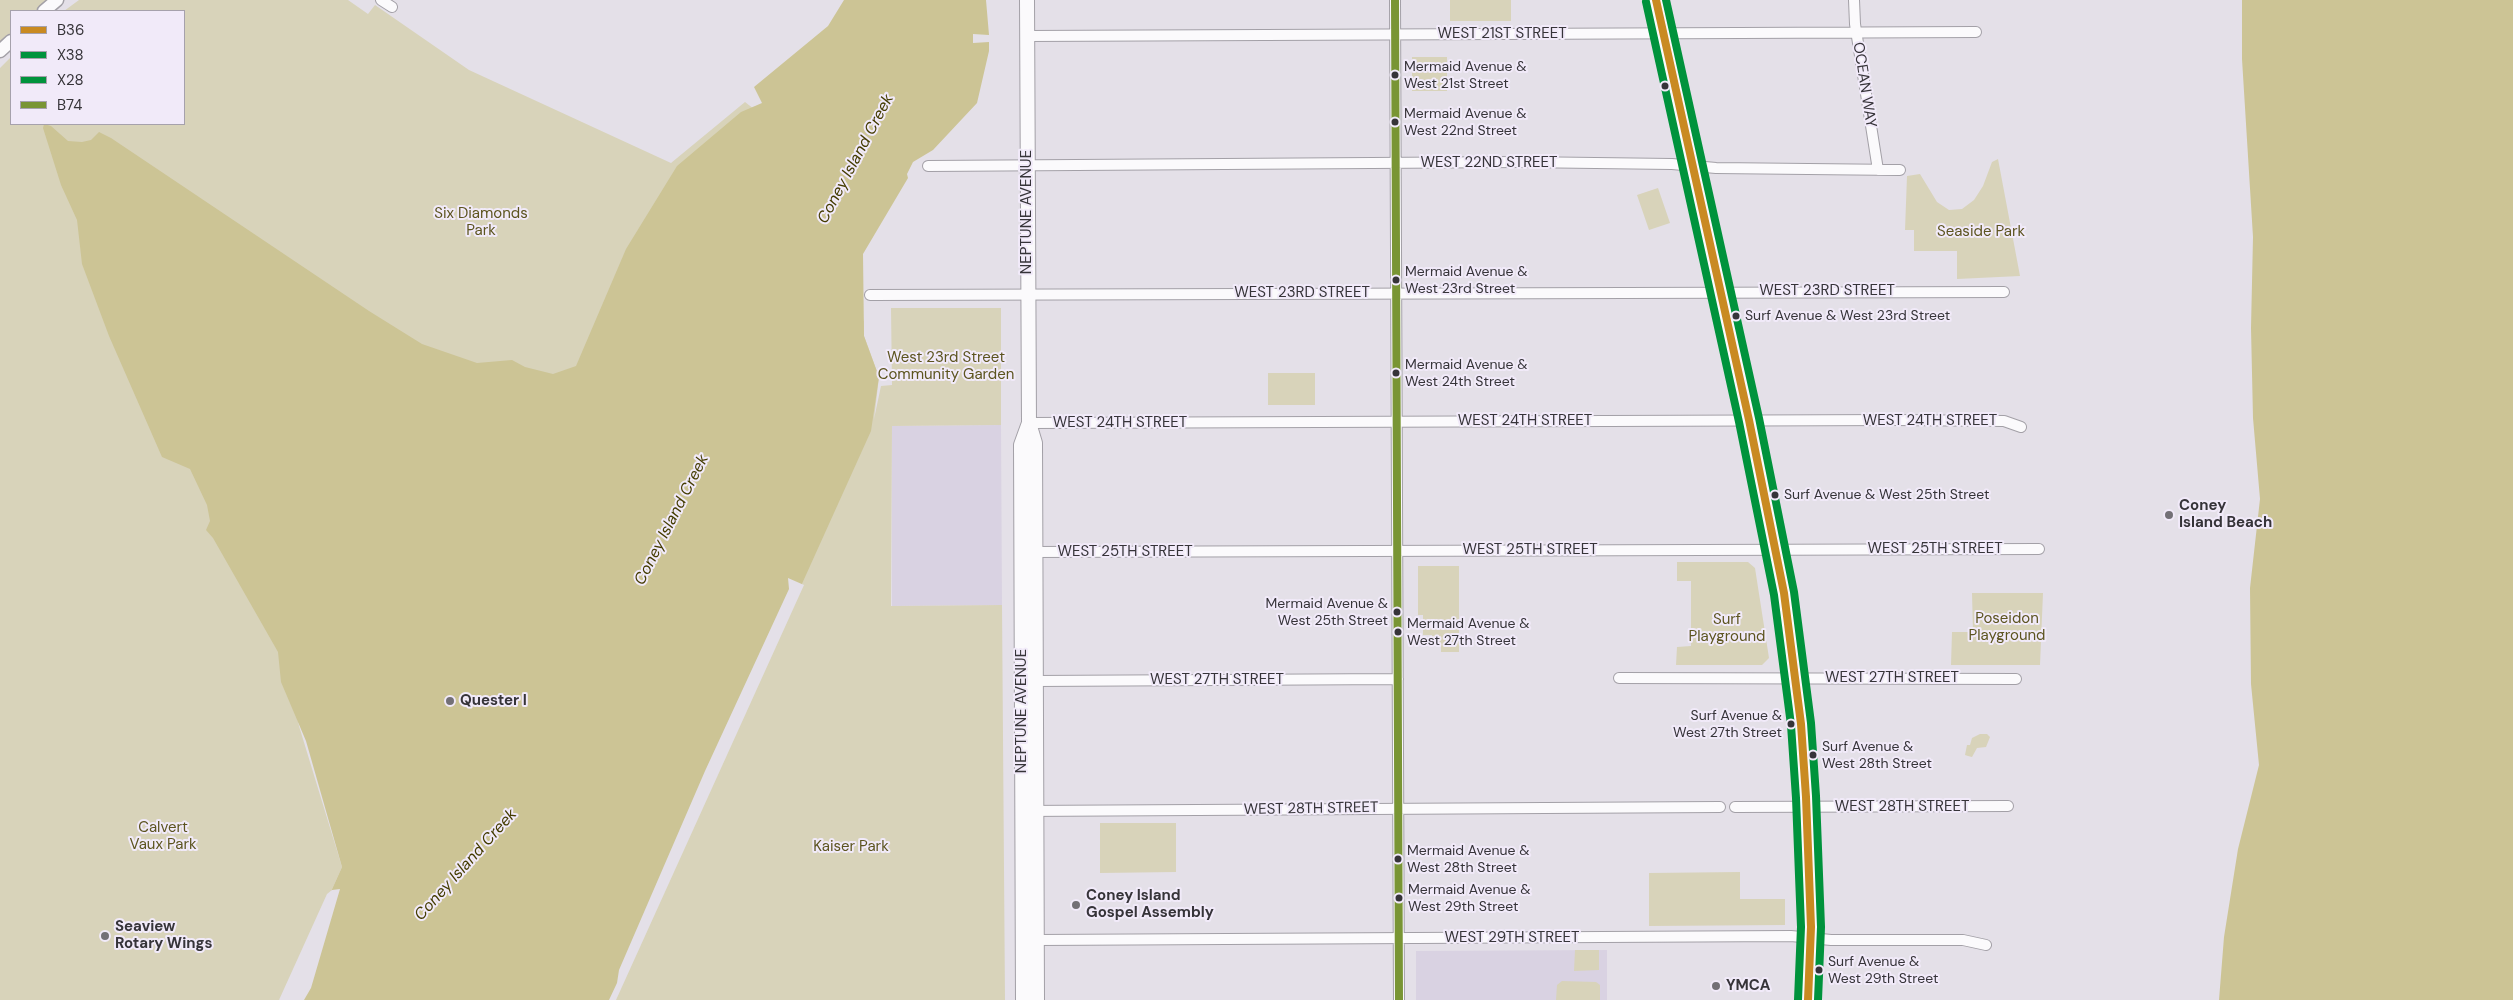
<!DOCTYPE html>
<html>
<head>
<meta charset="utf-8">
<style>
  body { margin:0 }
  #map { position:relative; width:2513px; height:1000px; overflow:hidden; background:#e4e0e8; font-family:"DM Sans",sans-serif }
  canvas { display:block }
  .legend { position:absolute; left:10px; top:10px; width:175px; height:115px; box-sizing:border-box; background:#f1eaf9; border:1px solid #a6a1ac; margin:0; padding:6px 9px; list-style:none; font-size:15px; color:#363439 }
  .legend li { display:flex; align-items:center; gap:10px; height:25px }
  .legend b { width:25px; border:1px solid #a6a1ac }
</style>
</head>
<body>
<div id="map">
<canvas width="2513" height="1000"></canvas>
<ul class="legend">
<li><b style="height:6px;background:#c98a22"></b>B36</li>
<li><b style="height:6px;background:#00933c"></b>X38</li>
<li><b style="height:6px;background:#00933c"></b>X28</li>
<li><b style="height:6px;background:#799534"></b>B74</li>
</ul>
</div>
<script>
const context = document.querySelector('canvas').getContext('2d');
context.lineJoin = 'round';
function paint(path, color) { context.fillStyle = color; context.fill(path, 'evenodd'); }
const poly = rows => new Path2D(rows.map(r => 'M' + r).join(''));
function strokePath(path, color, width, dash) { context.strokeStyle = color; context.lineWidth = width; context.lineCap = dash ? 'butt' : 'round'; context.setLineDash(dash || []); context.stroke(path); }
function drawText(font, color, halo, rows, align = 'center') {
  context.font = font + ' "DM Sans",sans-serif'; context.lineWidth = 4; context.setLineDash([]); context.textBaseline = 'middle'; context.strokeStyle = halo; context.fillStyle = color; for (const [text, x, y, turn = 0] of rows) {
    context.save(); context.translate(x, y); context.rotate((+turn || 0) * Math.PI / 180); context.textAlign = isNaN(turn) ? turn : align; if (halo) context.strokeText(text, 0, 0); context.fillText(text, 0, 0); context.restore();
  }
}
paint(poly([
  [1001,425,1002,605,892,606,892,426],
  [1607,950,1607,1000,1416,1000,1416,951]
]), '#d9d2e2');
paint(poly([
  [0,0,51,0,38,11,11,11,11,35,0,44],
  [79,0,348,0,368,14,375,5,469,70,671,163,745,102,754,109,606,382,271,598,299,726,342,867,300,960,279,1000,0,1000,0,68,11,57,11,124,184,124,184,11,64,11],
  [1450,0,1511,0,1511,21,1450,21],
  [1412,57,1447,57,1447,91,1412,91],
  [1998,159,2020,276,1957,279,1957,251,1914,251,1914,230,1905,230,1907,176,1920,174,1937,202,1949,210,1962,209,1974,200,1983,186,1992,162],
  [1658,188,1670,223,1649,230,1637,195],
  [891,308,1001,308,1001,425,892,426,891,606,1002,605,1005,1000,614,1000,864,319,864,336,879,377,874,419,881,386,892,385],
  [1268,373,1315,373,1315,405,1268,405],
  [1677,562,1748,562,1755,568,1769,658,1762,665,1676,665,1677,647,1691,646,1691,581,1677,581],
  [1418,566,1459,566,1459,652,1441,652,1441,643,1432,643,1432,635,1423,635,1423,615,1418,615],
  [1972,593,2043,593,2040,665,1951,665,1952,632,1973,632],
  [1980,734,1987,734,1990,737,1986,747,1977,748,1972,757,1968,756,1965,755,1967,745,1970,745,1972,738],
  [1100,823,1176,823,1176,872,1100,873],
  [1740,872,1740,899,1785,899,1785,925,1649,926,1649,873],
  [1575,950,1599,950,1599,970,1574,971],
  [1562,981,1596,982,1600,985,1600,1000,1556,1000,1557,985]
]), '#d8d3ba');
paint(poly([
  [844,0,986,0,989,35,973,34,973,43,989,42,989,51,977,103,933,150,913,162,907,174,908,178,863,254,864,336,879,377,871,431,614,1000,279,1000,300,960,342,867,306,741,281,682,278,652,213,538,206,530,210,521,207,505,190,469,162,457,109,336,82,264,77,220,61,185,43,128,44,124,51,126,68,141,82,142,91,140,99,132,111,138,369,311,422,344,477,363,512,360,525,367,553,374,576,366,626,249,677,166,741,112,762,103,754,87,828,26],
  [2242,0,2513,0,2513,1000,2219,1000,2224,937,2238,849,2259,765,2251,684,2250,588,2260,499,2253,418,2251,328,2253,237,2242,59]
]), '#ccc495');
paint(poly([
  [788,578,804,585,616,1000,609,1000,617,983,619,970,705,771,789,589],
  [340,889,311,988,304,1000,279,1000,327,894,332,890]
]), '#e4e0e8');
const minor = poly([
  [381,0,392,7],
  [1395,0,1399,1000],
  [1854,0,1855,24,1878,170],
  [1027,36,1976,32],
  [928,166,1519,162,1672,164,1716,168,1900,170],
  [870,295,2004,292],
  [1029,423,1896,420,2004,421,2021,427],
  [1030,552,2039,549],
  [1619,678,2016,679],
  [1035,681,1398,679],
  [1735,807,2008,806],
  [1022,811,1720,807],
  [1037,940,1791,936,1831,940,1963,940,1986,945]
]);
const tertiary = poly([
  [44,11,57,0],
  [0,51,11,41]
]);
const secondary = poly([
  [1027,0,1029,423,1035,443,1037,1000],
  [1656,0,1749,420,1784,593,1801,724,1806,797,1811,927,1808,1000],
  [1023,1000,1021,445,1029,423]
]);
strokePath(minor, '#a3a0a7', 12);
strokePath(tertiary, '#a3a0a7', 15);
strokePath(secondary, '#a3a0a7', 16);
strokePath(minor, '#fbfafc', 10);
strokePath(tertiary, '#fbfafc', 12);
strokePath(secondary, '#fbfafc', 14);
strokePath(poly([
  [1656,0,1749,420,1784,593,1801,724,1806,797,1811,927,1808,1000]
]), '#c98a22', 8);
strokePath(poly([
  [1646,2,1739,422,1774,595,1791,725,1796,798,1801,927,1798,1000]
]), '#00933c', 8);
strokePath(poly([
  [1666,0,1759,418,1794,592,1811,723,1816,796,1821,927,1818,1000]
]), '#00933c', 8);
strokePath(poly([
  [1395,0,1399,1000]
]), '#799534', 8);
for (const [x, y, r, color] of [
  [1395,75,4.5,"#363439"],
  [1665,86,4.5,"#363439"],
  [1395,122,4.5,"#363439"],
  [1396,280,4.5,"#363439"],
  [1736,316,4.5,"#363439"],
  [1396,373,4.5,"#363439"],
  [1775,495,4.5,"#363439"],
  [2169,515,5,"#737076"],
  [1397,612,4.5,"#363439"],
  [1398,632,4.5,"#363439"],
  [450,701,5,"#737076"],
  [1791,724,4.5,"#363439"],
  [1813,755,4.5,"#363439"],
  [1398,859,4.5,"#363439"],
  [1399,898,4.5,"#363439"],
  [1076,905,5,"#737076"],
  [105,936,5,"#737076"],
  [1819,970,4.5,"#363439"],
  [1716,986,5,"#737076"]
]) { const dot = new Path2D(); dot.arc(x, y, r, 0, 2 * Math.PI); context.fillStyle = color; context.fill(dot); strokePath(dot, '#f1eaf9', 2); }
drawText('14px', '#363439', '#f1eaf9', [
  ["Mermaid Avenue &",1404,67],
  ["West 21st Street",1404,84],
  ["Mermaid Avenue &",1404,114],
  ["West 22nd Street",1404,131],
  ["Mermaid Avenue &",1405,272],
  ["West 23rd Street",1405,289],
  ["Surf Avenue & West 23rd Street",1745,316],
  ["Mermaid Avenue &",1405,365],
  ["West 24th Street",1405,382],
  ["Surf Avenue & West 25th Street",1784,495],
  ["Mermaid Avenue &",1388,604,"right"],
  ["West 25th Street",1388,621,"right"],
  ["Mermaid Avenue &",1407,624],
  ["West 27th Street",1407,641],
  ["Surf Avenue &",1782,716,"right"],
  ["West 27th Street",1782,733,"right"],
  ["Surf Avenue &",1822,747],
  ["West 28th Street",1822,764],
  ["Mermaid Avenue &",1407,851],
  ["West 28th Street",1407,868],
  ["Mermaid Avenue &",1408,890],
  ["West 29th Street",1408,907],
  ["Surf Avenue &",1828,962],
  ["West 29th Street",1828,979]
], 'left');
drawText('15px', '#363439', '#f1eaf9', [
  ["WEST 21ST STREET",1502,34],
  ["OCEAN WAY",1864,85,81],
  ["WEST 22ND STREET",1489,163],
  ["NEPTUNE AVENUE",1027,212,-90],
  ["WEST 23RD STREET",1827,291],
  ["WEST 23RD STREET",1302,293],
  ["WEST 24TH STREET",1525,421],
  ["WEST 24TH STREET",1930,421],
  ["WEST 24TH STREET",1120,423],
  ["WEST 25TH STREET",1935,549],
  ["WEST 25TH STREET",1530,550],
  ["WEST 25TH STREET",1125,552],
  ["WEST 27TH STREET",1892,678],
  ["WEST 27TH STREET",1217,680],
  ["NEPTUNE AVENUE",1022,711,-90],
  ["WEST 28TH STREET",1902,807],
  ["WEST 28TH STREET",1311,809,-1],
  ["WEST 29TH STREET",1512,938]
]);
drawText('15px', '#5c541f', '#f1eaf9', [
  ["Six Diamonds",481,214],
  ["Park",481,231],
  ["Seaside Park",1981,232],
  ["West 23rd Street",946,358],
  ["Community Garden",946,375],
  ["Poseidon",2007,619],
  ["Playground",2007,636],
  ["Surf",1727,620],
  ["Playground",1727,637],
  ["Calvert",163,828],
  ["Vaux Park",163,845],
  ["Kaiser Park",851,847]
]);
drawText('bold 15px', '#363439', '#f1eaf9', [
  ["Coney",2179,506],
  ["Island Beach",2179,523],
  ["Quester I",460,701],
  ["Coney Island",1086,896],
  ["Gospel Assembly",1086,913],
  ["Seaview",115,927],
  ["Rotary Wings",115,944],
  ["YMCA",1726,986]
], 'left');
drawText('italic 16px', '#443c00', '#f1eaf9', [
  ["Coney Island Creek",856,159,-62],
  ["Coney Island Creek",672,520,-63],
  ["Coney Island Creek",466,865,-48]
]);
</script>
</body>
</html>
